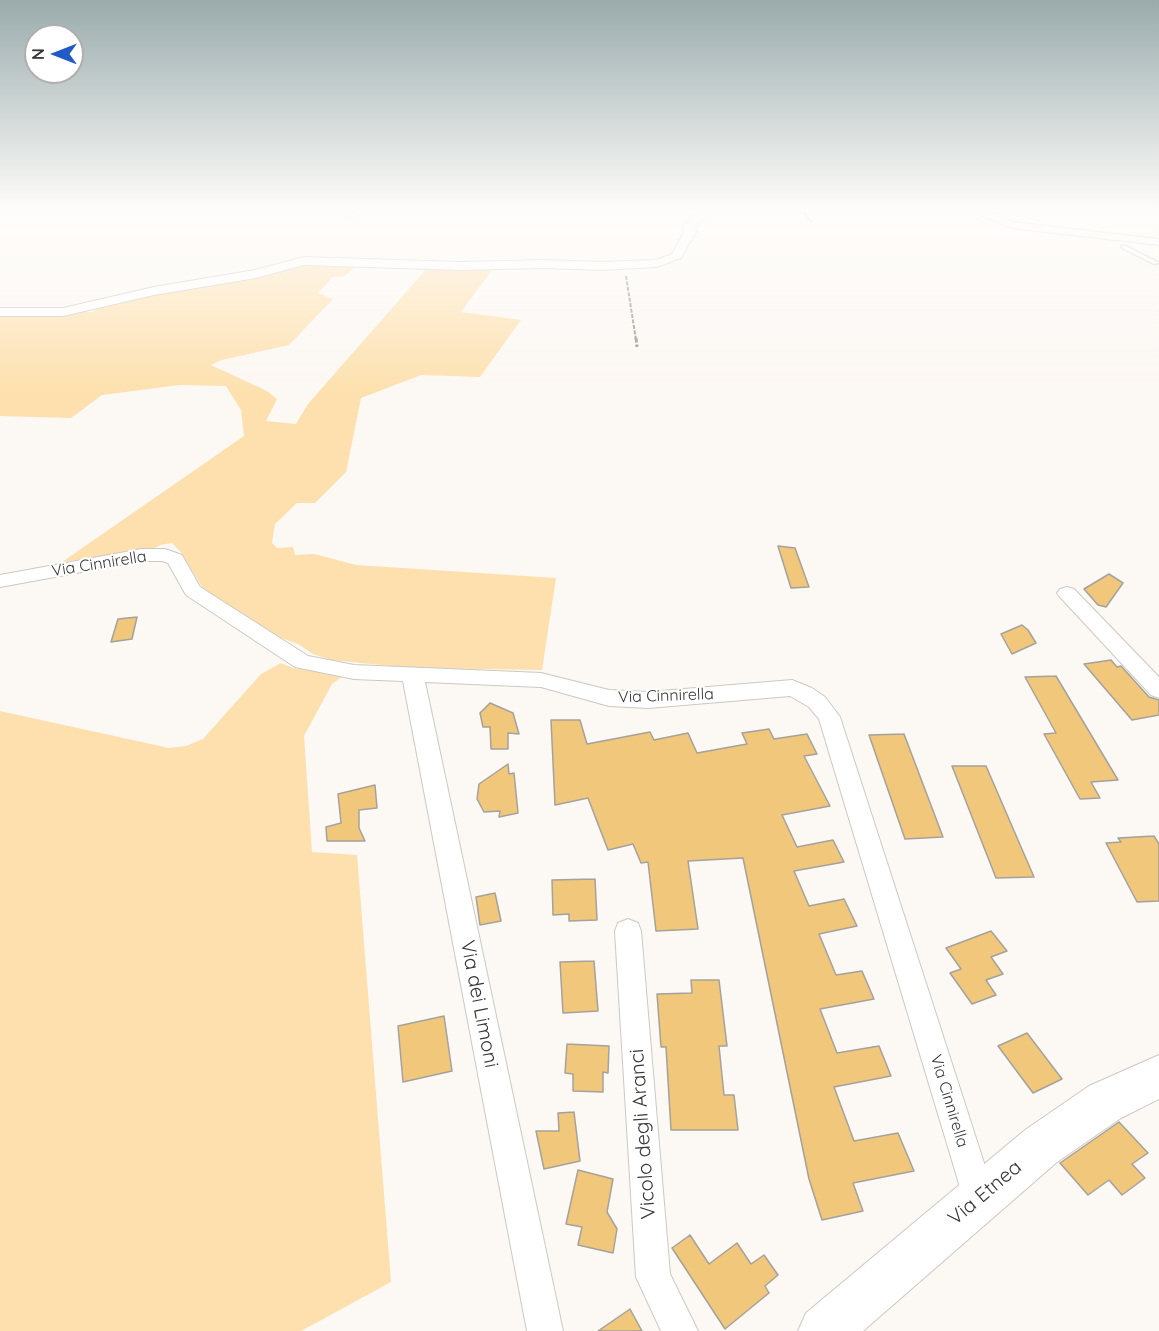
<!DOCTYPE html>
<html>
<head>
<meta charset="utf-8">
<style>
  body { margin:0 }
  #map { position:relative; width:1159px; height:1331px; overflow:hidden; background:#fcf8f3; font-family:Quicksand,sans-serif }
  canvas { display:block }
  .north { position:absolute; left:24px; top:24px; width:60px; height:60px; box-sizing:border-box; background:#fff; border:2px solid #afafae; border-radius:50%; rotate:270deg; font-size:16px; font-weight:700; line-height:24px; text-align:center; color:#383634 }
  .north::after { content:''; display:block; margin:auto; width:21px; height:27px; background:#2159c5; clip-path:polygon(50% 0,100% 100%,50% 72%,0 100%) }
</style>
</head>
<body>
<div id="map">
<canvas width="1159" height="1331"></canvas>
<div class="north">N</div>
</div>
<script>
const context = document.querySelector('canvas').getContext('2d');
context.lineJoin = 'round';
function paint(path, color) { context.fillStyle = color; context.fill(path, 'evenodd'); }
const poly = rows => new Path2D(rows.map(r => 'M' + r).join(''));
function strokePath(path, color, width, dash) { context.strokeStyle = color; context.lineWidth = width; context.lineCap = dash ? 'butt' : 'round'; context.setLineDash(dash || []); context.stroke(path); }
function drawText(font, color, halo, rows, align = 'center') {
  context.font = font + ' Quicksand,sans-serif'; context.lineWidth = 4.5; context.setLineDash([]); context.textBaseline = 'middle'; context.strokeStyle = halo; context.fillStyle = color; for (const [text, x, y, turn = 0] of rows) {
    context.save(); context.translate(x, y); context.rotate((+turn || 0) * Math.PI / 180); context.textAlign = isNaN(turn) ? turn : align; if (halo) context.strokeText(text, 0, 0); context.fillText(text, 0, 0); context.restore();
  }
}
paint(poly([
  [296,264,356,266,345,276,333,277,318,293,333,299,289,345,222,360,211,365,267,391,277,399,266,421,296,424,308,404,428,267,495,266,461,312,521,320,480,377,421,375,361,398,346,472,315,503,297,503,275,524,272,543,277,548,293,547,295,555,314,554,356,565,556,578,542,670,412,668,331,660,313,654,298,644,279,637,214,597,202,587,181,552,172,543,160,545,151,550,62,562,244,436,241,410,226,386,179,385,102,395,71,418,0,416,0,314,88,309,87,312,92,312,102,305],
  [281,663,293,668,344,675,332,684,304,736,312,852,357,855,391,1282,301,1331,0,1331,0,711,169,748,186,746,203,739,261,674]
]), '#fde0ad');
const building = poly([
  [778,546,795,548,809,587,791,588,778,546],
  [1109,574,1123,583,1106,607,1098,605,1084,589,1109,574],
  [137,617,132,639,111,642,118,619,137,617],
  [1022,625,1028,630,1036,643,1012,654,1001,634,1022,625],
  [1111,660,1117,667,1121,666,1149,697,1159,700,1159,715,1132,720,1084,664,1111,660],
  [1056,676,1118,780,1091,782,1100,798,1080,799,1044,734,1056,733,1025,677,1056,676],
  [490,703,513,713,519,734,508,733,508,749,491,749,490,727,483,727,480,713,490,703],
  [551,720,580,720,587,744,650,732,654,740,688,733,697,753,747,744,742,733,769,729,774,739,807,734,817,754,804,756,830,806,782,815,797,847,833,840,844,862,794,871,809,906,844,899,857,926,819,934,836,975,862,971,874,999,820,1009,837,1053,879,1046,891,1076,834,1087,854,1141,898,1133,914,1171,853,1183,863,1211,822,1220,809,1179,743,858,688,861,698,929,656,931,648,862,641,863,633,844,608,850,588,798,555,805,551,720],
  [904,734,943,837,905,839,869,735,904,734],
  [508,764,509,774,514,773,518,813,499,817,500,811,484,812,477,799,479,784,508,764],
  [952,766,986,766,1034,877,996,878,952,766],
  [375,785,377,808,359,810,359,828,365,841,327,841,326,827,341,823,338,794,375,785],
  [1154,836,1159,844,1159,901,1137,902,1106,843,1121,842,1118,838,1154,836],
  [595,879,597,920,569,921,569,914,553,915,552,880,595,879],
  [495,893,501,921,480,925,476,897,495,893],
  [991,931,1007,951,991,957,1003,974,986,980,996,995,972,1004,950,973,961,969,946,948,991,931],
  [594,961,598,1011,563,1013,560,962,594,961],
  [691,980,719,980,727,1046,719,1046,724,1095,734,1095,738,1130,671,1130,666,1047,661,1047,657,994,692,993,691,980],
  [444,1016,452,1071,403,1082,398,1026,444,1016],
  [1027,1033,1062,1079,1033,1093,998,1046,1027,1033],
  [567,1044,609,1046,608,1073,603,1072,603,1092,573,1091,573,1074,565,1073,567,1044],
  [574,1112,580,1161,544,1169,536,1131,559,1131,558,1113,574,1112],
  [1119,1122,1148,1153,1132,1164,1145,1178,1122,1195,1109,1180,1088,1195,1060,1163,1119,1122],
  [578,1170,613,1179,607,1212,617,1229,613,1253,578,1245,582,1227,566,1224,578,1170],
  [690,1235,709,1264,737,1243,751,1264,764,1255,778,1275,765,1286,769,1293,725,1329,672,1248,690,1235],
  [630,1309,642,1331,598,1331,630,1309]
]);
paint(building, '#f0c77b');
strokePath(building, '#a5a29d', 1.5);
const lane = poly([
  [1122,246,1126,246,1159,263,1154,264,1122,248,1122,246]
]);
const street = poly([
  [353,209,365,209,356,217,348,217,347,215,353,209],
  [702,209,713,209,695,227,696,232,681,258,657,267,601,270,543,268,461,270,304,265,256,278,154,295,63,316,0,316,0,308,63,308,154,287,255,270,304,257,461,262,543,260,601,262,656,260,672,254,684,232,683,226,702,209],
  [968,209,982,209,1013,222,1159,239,1159,245,1011,228,968,209],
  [142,549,165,549,182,555,200,587,308,656,354,665,541,673,609,690,648,692,792,680,812,688,825,697,840,717,995,1197,991,1209,979,1213,967,1209,963,1197,819,719,809,707,790,696,648,708,609,706,541,687,425,682,563,1331,527,1331,403,681,354,679,295,667,186,595,168,563,162,561,142,561,0,587,0,575,142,549],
  [1067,587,1074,589,1159,677,1159,698,1151,695,1060,597,1057,593,1060,589,1067,587],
  [628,919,638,923,641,931,670,1274,698,1331,661,1331,636,1277,615,931,618,923,628,919]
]);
const secondary = poly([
  [1159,1055,1159,1099,1121,1118,1057,1162,863,1331,798,1331,806,1313,1025,1130,1089,1086,1159,1055]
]);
strokePath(lane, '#ccc9c3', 3);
strokePath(street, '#ccc9c3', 2);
strokePath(secondary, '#ccc9c3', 2);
strokePath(poly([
  [799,209,812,222],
  [626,276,636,340]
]), '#928f8b', 2, [4, 1.5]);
strokePath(poly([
  [636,338,637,347]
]), '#928f8b', 3, [4.5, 2]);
paint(lane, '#fff');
paint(street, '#fff');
paint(secondary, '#fff');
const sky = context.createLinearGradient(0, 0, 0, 395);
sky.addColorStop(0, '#9aabac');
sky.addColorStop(0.53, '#fefcfa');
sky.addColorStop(1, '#fefcfa00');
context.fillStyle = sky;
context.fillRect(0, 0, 1159, 395);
drawText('16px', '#383634', '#fff', [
  ["Via Cinnirella",99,564,-9],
  ["Via Cinnirella",666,696,-2],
  ["Via Cinnirella",949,1101,73]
]);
drawText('20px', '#383634', '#fff', [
  ["Via dei Limoni",479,1004,79],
  ["Vicolo degli Aranci",643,1134,-94],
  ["Via Etnea",985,1193,-40]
]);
</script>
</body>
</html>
